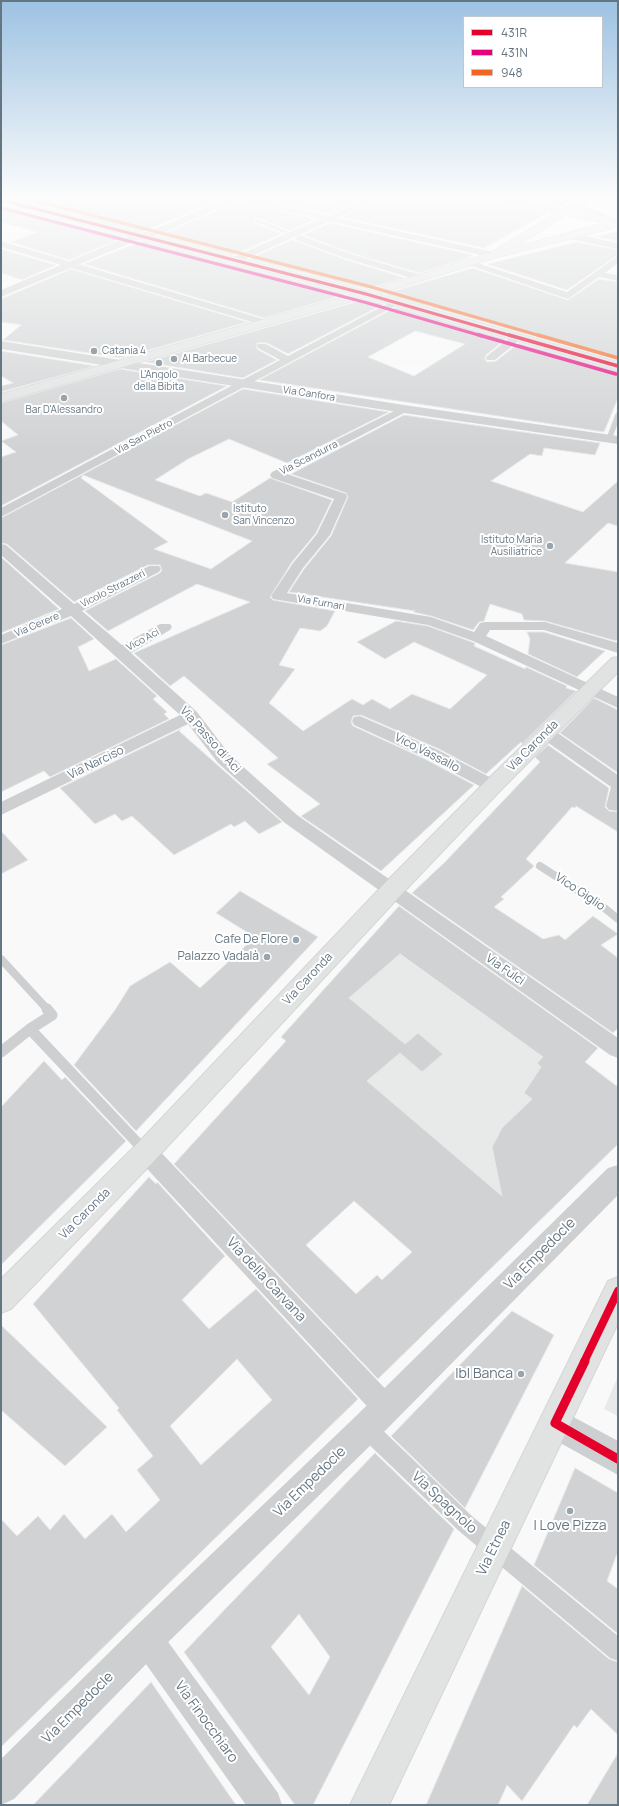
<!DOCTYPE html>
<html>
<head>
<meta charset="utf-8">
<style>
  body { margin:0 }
  #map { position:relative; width:619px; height:1806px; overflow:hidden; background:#f9f9f9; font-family:Manrope,sans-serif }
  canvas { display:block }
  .frame { position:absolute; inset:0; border:2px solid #657683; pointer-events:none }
  .legend { position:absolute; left:463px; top:16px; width:140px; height:72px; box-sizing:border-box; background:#fff; border:1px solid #c1c8cd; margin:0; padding:5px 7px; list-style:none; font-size:12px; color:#657683 }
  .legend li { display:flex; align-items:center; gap:8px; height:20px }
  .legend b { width:20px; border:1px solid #c1c8cd }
</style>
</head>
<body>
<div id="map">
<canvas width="619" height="1806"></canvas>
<div class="frame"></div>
<ul class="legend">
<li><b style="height:5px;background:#e4002b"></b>431R</li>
<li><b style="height:5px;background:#e5007d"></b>431N</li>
<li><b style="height:5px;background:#f26522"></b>948</li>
</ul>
</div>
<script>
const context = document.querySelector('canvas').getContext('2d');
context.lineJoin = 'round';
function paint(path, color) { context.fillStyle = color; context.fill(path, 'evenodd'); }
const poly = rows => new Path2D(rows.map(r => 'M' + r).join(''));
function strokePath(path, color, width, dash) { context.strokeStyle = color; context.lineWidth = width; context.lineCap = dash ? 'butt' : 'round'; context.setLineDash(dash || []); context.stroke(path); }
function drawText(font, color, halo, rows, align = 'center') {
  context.font = font + ' Manrope,sans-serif'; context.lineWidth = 4; context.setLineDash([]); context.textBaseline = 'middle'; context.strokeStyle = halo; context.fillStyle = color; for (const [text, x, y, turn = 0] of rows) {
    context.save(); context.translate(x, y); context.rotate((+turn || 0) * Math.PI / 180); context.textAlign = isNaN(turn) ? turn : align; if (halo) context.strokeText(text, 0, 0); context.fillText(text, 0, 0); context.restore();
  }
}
paint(poly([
  [373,935,543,1057,517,1242,281,1037],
  [618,1376,618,1416,604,1409]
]), '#e8e9e9');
const building = poly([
  [6,197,226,197,142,232,6,197],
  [247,197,276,197,285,199,290,197,306,197,318,200,324,197,367,197,327,214,247,197],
  [384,197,479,197,484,200,547,213,484,248,342,217,384,197],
  [504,197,576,197,558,207,504,197],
  [236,202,315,219,290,231,261,219,255,219,255,223,282,234,233,255,159,236,236,202],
  [1,205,125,237,69,260,11,242,37,232,1,222,1,205],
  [330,223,473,255,466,259,419,273,351,253,303,235,330,223],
  [618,231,618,241,596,237,618,231],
  [294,239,295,241,344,259,405,278,366,289,249,259,294,239],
  [142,241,347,294,264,318,84,264,142,241],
  [577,242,618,250,618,255,567,290,487,264,577,242],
  [1,249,56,265,22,280,1,273,1,249],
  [473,268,568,300,599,279,618,282,618,360,383,294,473,268],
  [71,269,248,322,121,358,3,340,21,325,1,322,1,299,71,269],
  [366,299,384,304,288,354,267,343,257,343,257,349,277,360,243,378,145,362,366,299],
  [396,307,506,339,486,355,485,359,487,362,496,361,519,343,618,371,618,398,604,432,259,380,396,307],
  [415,331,465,344,414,376,368,357,415,331],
  [1,351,96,366,1,392,1,386,13,383,1,376,1,351],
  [120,369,227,386,1,506,1,457,16,452,1,441,18,435,1,421,1,403,120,369],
  [243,389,389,412,287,463,229,439,188,459,155,480,200,496,206,493,232,502,270,478,332,500,316,533,292,562,270,597,273,600,335,611,327,626,320,631,300,628,279,665,295,669,269,703,303,731,352,699,363,705,372,699,390,709,412,694,450,709,487,675,414,642,385,659,357,642,396,621,428,626,472,642,475,643,474,646,525,669,526,667,567,686,566,688,576,691,522,744,521,742,486,774,439,749,361,715,353,716,351,722,353,726,425,759,474,785,381,871,301,816,320,804,267,764,278,758,184,676,170,686,134,653,250,602,197,584,108,631,85,611,160,573,162,570,160,565,148,565,74,602,7,544,1,543,1,518,243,389],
  [83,475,252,541,211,569,154,549,168,542,81,478,83,475],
  [404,415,600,443,595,455,544,448,542,456,530,454,491,481,583,512,618,481,618,526,608,523,565,563,618,572,618,639,616,641,545,621,524,620,522,614,490,604,484,621,479,622,473,630,431,616,413,612,415,611,289,592,304,569,331,536,348,497,346,493,291,474,404,415],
  [1,557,59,609,1,633,1,557],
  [71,618,94,639,78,647,89,671,116,659,157,696,153,699,167,712,164,714,169,719,50,777,44,771,1,792,1,645,71,618],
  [527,632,544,632,605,651,577,677,528,654,530,639,527,632],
  [594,698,618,710,618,773,560,733,594,698],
  [181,729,179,731,282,822,259,834,245,821,234,827,231,824,174,855,132,816,122,821,115,814,95,824,60,788,181,729],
  [548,745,609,788,605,807,609,811,618,812,618,832,576,806,575,808,572,807,526,859,534,866,501,897,504,899,494,907,543,939,559,935,565,940,593,916,618,934,601,945,618,958,618,1028,613,1033,412,893,445,862,540,762,535,757,548,745],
  [1,831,28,860,1,874,1,831],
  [240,891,318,937,136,1131,74,1065,115,1010,130,986,170,962,200,988,255,937,216,913,240,891],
  [399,906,598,1048,585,1062,618,1087,618,1144,378,1379,174,1164,286,1041,281,1037,399,906],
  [400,954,543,1057,537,1063,541,1067,524,1093,532,1099,502,1128,492,1147,502,1196,367,1081,400,1053,422,1072,443,1054,418,1033,405,1044,349,998,400,954],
  [354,1201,412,1252,382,1280,377,1275,356,1294,306,1245,354,1201],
  [44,1061,62,1080,65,1077,126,1141,1,1265,1,1107,44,1061],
  [149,1177,156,1184,157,1182,225,1256,182,1300,209,1329,256,1289,358,1399,1,1747,1,1519,17,1536,38,1516,50,1530,64,1514,85,1539,112,1514,126,1532,160,1500,137,1470,153,1456,117,1410,119,1408,33,1304,149,1177],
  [237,1359,272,1400,201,1465,170,1426,237,1359],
  [512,1311,554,1335,465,1508,391,1436,512,1311],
  [1,1325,107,1427,65,1466,1,1410,1,1325],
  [375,1453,454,1529,313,1805,295,1805,184,1652,375,1453],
  [299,1614,330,1657,309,1695,271,1647,299,1614],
  [575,1468,618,1493,618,1551,607,1581,618,1589,618,1634,534,1565,575,1468],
  [522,1586,609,1659,618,1662,618,1735,591,1709,577,1728,574,1725,522,1801,507,1785,498,1805,426,1805,522,1586],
  [151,1682,236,1805,33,1805,88,1748,151,1682],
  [618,1753,618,1805,587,1805,618,1753]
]);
paint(building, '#d0d2d3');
strokePath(building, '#e8e8e8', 1);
const secondary = poly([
  [1,197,366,291,490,253,561,210,564,209,614,219,616,221,613,228,498,257,378,294,618,362,618,370,366,297,1,402,1,394,353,294,1,203,1,197],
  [566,215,605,223,515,247,566,215],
  [618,657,618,672,500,791,399,897,155,1160,11,1309,1,1313,1,1279,137,1144,383,885,486,781,612,658,618,657]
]);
const primary = poly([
  [618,1277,618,1323,389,1805,350,1805,608,1281,618,1277]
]);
strokePath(secondary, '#d5d6d7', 2);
strokePath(primary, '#d5d6d7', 2);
strokePath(poly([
  [575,206,602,215,611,221]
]), '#cecfd0', 4.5);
strokePath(poly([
  [609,439,618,415]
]), '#cecfd0', 5.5);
strokePath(poly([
  [540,866,602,906,618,919],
  [1,959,48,1010]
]), '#cecfd0', 8);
strokePath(poly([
  [47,1009,52,1015,30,1029,145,1151],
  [1,1052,30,1029]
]), '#cecfd0', 11);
paint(poly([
  [256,220,260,220,289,232,284,233,256,222,256,220],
  [366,1418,373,1421,473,1517,618,1636,618,1661,610,1658,459,1531,359,1435,356,1428,359,1421,366,1418]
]), '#cecfd0');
paint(poly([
  [227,197,241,197,494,252,499,255,494,258,231,199,227,197],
  [480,197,496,197,563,209,586,197,596,197,564,215,484,199,480,197],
  [299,235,351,254,424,276,426,278,421,281,345,258,296,240,295,238,299,235],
  [1,241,270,321,271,323,266,326,262,325,1,247,1,241],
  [618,256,618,263,605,273,618,275,618,281,599,277,568,299,463,263,468,260,471,261,567,292,618,256],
  [396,299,401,302,399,304,1,517,1,508,280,360,258,348,257,346,258,344,266,344,288,356,396,299],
  [517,334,521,335,522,337,521,339,495,360,487,360,486,358,487,356,513,335,517,334],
  [404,406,410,409,408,411,287,474,346,494,347,497,330,535,303,568,287,593,431,617,474,632,480,623,485,622,545,622,618,643,618,653,544,630,490,630,486,636,618,697,618,708,473,641,428,625,273,599,271,596,293,563,317,534,334,499,272,478,270,475,272,472,404,406],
  [1,544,6,545,74,604,149,566,159,566,161,569,159,572,82,611,122,645,160,624,170,624,172,627,170,630,131,653,197,712,230,755,297,815,618,1038,618,1058,610,1055,285,823,218,763,188,724,1,815,1,802,180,715,71,616,1,644,1,635,62,609,1,555,1,544],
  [360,716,438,750,499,782,502,786,499,790,493,792,487,790,426,758,354,725,352,721,354,717,360,716],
  [546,728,552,729,618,775,618,811,609,810,606,806,611,787,540,737,538,733,540,729,546,728],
  [146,1142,154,1145,395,1399,399,1408,395,1417,386,1421,377,1417,138,1159,135,1152,138,1145,146,1142],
  [147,1624,158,1628,278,1793,282,1805,246,1805,136,1650,132,1639,136,1628,147,1624]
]), '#cecfd0');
paint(poly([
  [230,197,243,197,161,234,133,242,1,297,1,290,125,238,153,230,230,197],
  [370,197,383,197,239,262,231,262,230,260,231,258,370,197],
  [569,233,618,243,618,249,565,238,564,236,565,234,569,233],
  [1,341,404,405,618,436,618,444,404,413,1,349,1,341],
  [618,1165,618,1195,377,1439,159,1651,14,1799,1,1805,1,1759,135,1627,355,1417,608,1168,618,1165],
  [555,1407,618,1441,618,1475,544,1434,539,1423,544,1412,555,1407]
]), '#cecfd0');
paint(secondary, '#e1e2e2');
paint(primary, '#e1e2e2');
strokePath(poly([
  [1,200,366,294,512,336]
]), '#e4002b', 3);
strokePath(poly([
  [509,335,618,366]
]), '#e4002b', 3.5);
strokePath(poly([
  [584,1362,618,1291]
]), '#e4002b', 8);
strokePath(poly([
  [585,1361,555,1423,618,1459]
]), '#e4002b', 9);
strokePath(poly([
  [1,208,364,302,482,336]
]), '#e5007d', 3);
strokePath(poly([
  [479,335,616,374]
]), '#e5007d', 3.5);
strokePath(poly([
  [21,197,368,286,541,336]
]), '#f26522', 3);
strokePath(poly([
  [538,335,618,358]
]), '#f26522', 3.5);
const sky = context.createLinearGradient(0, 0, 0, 450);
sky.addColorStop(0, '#9dc2e2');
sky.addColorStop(0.44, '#fcfcfc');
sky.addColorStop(1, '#fcfcfc00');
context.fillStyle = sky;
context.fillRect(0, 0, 619, 450);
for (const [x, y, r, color] of [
  [94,351,4,"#99a4ac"],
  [174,359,4,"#99a4ac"],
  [159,363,4,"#99a4ac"],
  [64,398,4,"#99a4ac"],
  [225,515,4,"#99a4ac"],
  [550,546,4,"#99a4ac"],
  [296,940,4,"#99a4ac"],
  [267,957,4,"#99a4ac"],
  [521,1374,4,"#99a4ac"],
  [570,1511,4,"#99a4ac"]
]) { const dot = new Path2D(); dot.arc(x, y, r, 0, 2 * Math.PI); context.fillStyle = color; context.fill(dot); strokePath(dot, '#fff', 1.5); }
drawText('10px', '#657683', '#fff', [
  ["Catania 4",102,351],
  ["Al Barbecue",182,359],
  ["L'Angolo",159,375,"center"],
  ["della Bibita",159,387,"center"],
  ["Bar D'Alessandro",64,410,"center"],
  ["Istituto",233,509],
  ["San Vincenzo",233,521],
  ["Istituto Maria",542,540,"right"],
  ["Ausiliatrice",542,552,"right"]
], 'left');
drawText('10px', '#657683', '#fff', [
  ["Via Canfora",309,394,9],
  ["Via San Pietro",144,437,-28],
  ["Via Scandurra",309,458,-27],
  ["Vicolo Strazzeri",113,589,-27],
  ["Via Furnari",321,603,10],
  ["Via Cerere",37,625,-23],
  ["Vico Aci",143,640,-29]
]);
drawText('12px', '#657683', '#fff', [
  ["Via Passo di Aci",210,740,48],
  ["Via Caronda",533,746,-45],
  ["Vico Vassallo",427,753,27],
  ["Via Narciso",96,763,-26],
  ["Vico Giglio",580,892,34],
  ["Via Fulci",505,970,35],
  ["Via Caronda",308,979,-47],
  ["Via Caronda",85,1214,-45]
]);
drawText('12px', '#657683', '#fff', [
  ["Cafe De Flore",288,940],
  ["Palazzo Vadalà",259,957]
], 'right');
drawText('14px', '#657683', '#fff', [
  ["Via Empedocle",540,1254,-45],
  ["Via della Carvana",266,1280,47],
  ["Via Empedocle",310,1482,-44],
  ["Via Spagnolo",444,1503,43],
  ["Via Etnea",494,1548,-64],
  ["Via Empedocle",78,1708,-45],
  ["Via Finocchiaro",206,1722,54]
]);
drawText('14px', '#657683', '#fff', [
  ["Ibl Banca",513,1374],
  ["I Love Pizza",570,1526,"center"]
], 'right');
</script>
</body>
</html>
